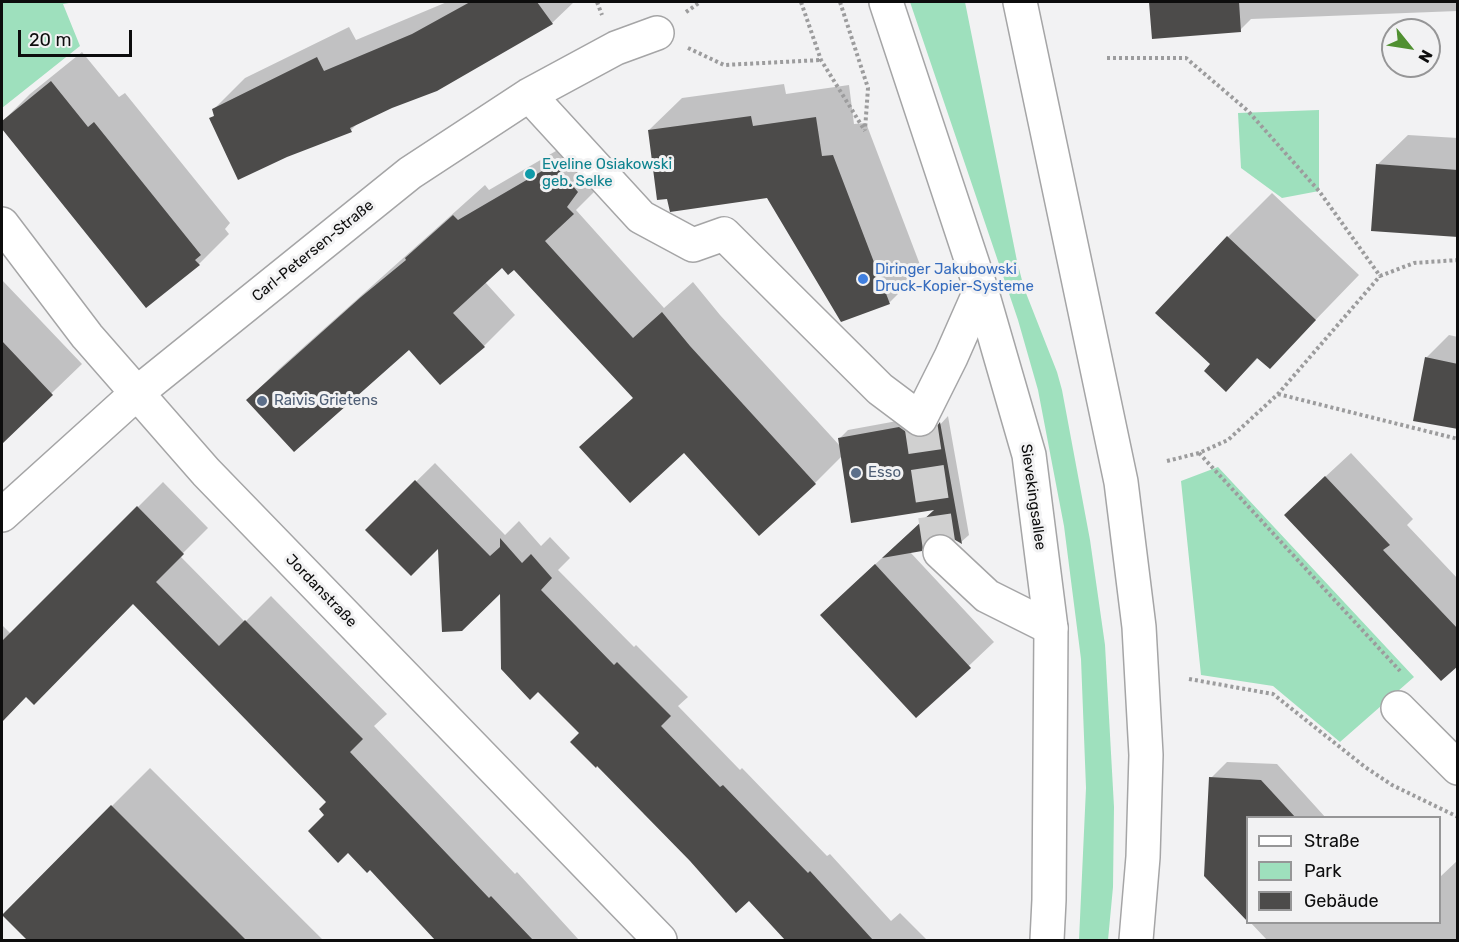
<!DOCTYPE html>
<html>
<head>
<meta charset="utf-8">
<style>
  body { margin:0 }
  #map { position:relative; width:1459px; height:942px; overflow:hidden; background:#f2f2f3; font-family:Rubik,sans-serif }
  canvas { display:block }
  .frame { position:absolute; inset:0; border:3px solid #0d0d0d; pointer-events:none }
  .legend { position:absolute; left:1246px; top:816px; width:195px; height:108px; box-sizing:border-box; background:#f2f2f3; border:2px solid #969697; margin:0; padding:8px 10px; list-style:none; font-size:18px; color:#0d0d0d }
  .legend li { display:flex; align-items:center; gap:12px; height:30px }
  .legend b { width:30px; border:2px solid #969697 }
  .north { position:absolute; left:1381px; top:18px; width:60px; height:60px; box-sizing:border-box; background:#f2f2f3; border:2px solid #969697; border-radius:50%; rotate:120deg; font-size:16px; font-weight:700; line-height:24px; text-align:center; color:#0d0d0d }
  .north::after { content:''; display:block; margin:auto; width:21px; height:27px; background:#509031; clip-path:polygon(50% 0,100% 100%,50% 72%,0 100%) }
  .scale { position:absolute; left:18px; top:30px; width:114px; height:27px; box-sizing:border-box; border:3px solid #0d0d0d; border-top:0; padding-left:8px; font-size:18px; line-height:21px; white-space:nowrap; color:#0d0d0d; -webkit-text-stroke:4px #f2f2f3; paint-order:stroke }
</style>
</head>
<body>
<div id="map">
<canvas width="1459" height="942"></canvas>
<div class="frame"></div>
<ul class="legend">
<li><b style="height:8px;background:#fff"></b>Straße</li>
<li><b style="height:16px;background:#9ee0bd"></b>Park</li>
<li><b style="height:16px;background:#4c4b4a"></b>Gebäude</li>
</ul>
<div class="north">N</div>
<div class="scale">20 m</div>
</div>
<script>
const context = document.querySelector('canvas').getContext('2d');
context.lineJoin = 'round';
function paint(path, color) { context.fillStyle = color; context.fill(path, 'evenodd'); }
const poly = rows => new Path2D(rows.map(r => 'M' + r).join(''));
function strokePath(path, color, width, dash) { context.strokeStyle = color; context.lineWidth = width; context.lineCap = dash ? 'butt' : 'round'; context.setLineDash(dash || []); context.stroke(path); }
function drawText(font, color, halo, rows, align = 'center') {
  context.font = font + ' Rubik,sans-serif'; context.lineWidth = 6; context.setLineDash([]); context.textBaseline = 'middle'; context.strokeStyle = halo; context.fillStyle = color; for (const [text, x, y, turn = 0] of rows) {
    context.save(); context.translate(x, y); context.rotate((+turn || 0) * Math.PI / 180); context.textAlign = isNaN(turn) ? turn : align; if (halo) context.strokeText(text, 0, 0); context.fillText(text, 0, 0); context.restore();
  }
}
paint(poly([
  [2,2,75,2,63,4,80,46,2,108],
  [910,2,965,2,1017,261,1024,288,1057,372,1062,390,1090,540,1105,645,1114,807,1113,887,1108,940,1079,940,1086,788,1081,659,1064,526,1038,390,1018,320],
  [1319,110,1319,191,1282,198,1241,168,1238,113],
  [1218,467,1414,677,1340,742,1273,686,1201,675,1181,481]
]), '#9ee0bd');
paint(poly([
  [447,2,574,2,552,23,436,90,391,107,359,122,351,130,211,119,215,115,213,110,245,78,349,27,356,40],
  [1151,2,1458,2,1458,11,1251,19,1240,30,1154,37],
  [82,52,119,97,125,93,230,223,225,229,229,234,199,264,146,306,2,127,2,122,30,94],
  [784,84,786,94,849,85,854,124,866,123,922,270,890,302,842,320,768,197,649,130,682,98],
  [585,134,604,182,576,210,664,308,693,282,720,315,841,447,839,439,848,430,908,419,929,430,937,428,948,416,969,535,961,542,945,532,932,534,930,541,921,550,910,552,994,642,916,716,847,590,938,507,842,456,815,483,684,451,581,447,634,397,514,268,502,266,485,282,515,315,484,346,409,348,248,400,279,369,485,185,489,190],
  [1408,135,1458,138,1458,236,1377,165],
  [1272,193,1359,275,1270,367,1259,357,1226,390,1212,364,1228,237],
  [2,280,82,364,5,438,2,435],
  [1449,335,1458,337,1458,428,1426,358],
  [1351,453,1413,519,1407,525,1458,579,1458,663,1311,490],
  [435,463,505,535,519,521,541,546,550,537,570,558,558,570,634,647,636,645,688,697,678,706,740,770,742,768,827,856,830,854,891,921,900,913,927,940,786,940,749,899,538,690,502,591,439,545,367,530],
  [163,482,208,528,180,556,245,622,271,596,387,714,374,726,515,874,517,872,579,940,437,940,370,868,326,815,328,802,133,602,26,695,2,721,2,628,3,626,11,634],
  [1227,762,1277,764,1326,818,1248,818,1211,778],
  [150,768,323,940,29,940,3,915],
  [1458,860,1458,940,1267,940,1250,922,1440,922,1440,877]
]), '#0003');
paint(poly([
  [470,2,537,2,553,24,437,91,392,108,350,128,352,132,287,157,238,180,209,118,214,116,212,109,317,57,324,71,412,34],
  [1149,2,1239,2,1241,32,1152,39],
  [51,81,88,127,94,122,201,255,195,260,200,265,146,308,2,129,2,121],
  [751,116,753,126,816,117,822,156,833,155,890,304,841,322,767,198,670,212,667,199,657,200,648,130],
  [554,164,578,192,567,207,574,214,545,241,633,338,662,312,690,346,816,484,759,536,684,453,630,503,579,447,633,398,514,270,508,275,502,268,453,313,485,347,440,385,409,350,294,452,246,400,361,297,406,260,405,258,453,215,458,220],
  [1376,164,1458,170,1458,237,1371,231],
  [1227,236,1316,320,1270,369,1257,358,1226,392,1204,371,1210,364,1155,313],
  [2,341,53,395,2,444],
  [1425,357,1458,364,1458,429,1413,421],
  [940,422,962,544,945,534,935,534,926,540,922,551,882,558,934,510,851,523,838,438,899,427,909,434,920,438,930,435],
  [1325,476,1390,545,1383,550,1458,629,1458,666,1441,681,1284,515],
  [415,480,490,556,500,547,500,538,522,563,531,554,552,578,541,590,614,665,617,662,671,716,661,726,720,787,723,785,808,873,810,871,873,940,785,940,749,901,736,913,690,861,597,766,596,768,570,742,579,733,538,692,530,700,501,669,500,594,462,631,442,632,438,549,411,576,365,530],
  [137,506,184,554,156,582,219,646,245,620,363,739,350,752,489,898,491,896,533,940,435,940,370,870,367,873,348,853,338,863,308,831,324,815,319,809,326,802,133,604,34,705,26,697,2,722,2,641],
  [875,564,971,668,916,718,820,615],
  [1209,777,1261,780,1296,818,1248,818,1248,922,1204,876],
  [111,805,246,940,27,940,2,915]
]), '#4c4b4a');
strokePath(poly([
  [920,419,940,552]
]), '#d0d0d0', 33, [33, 16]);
const minor = poly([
  [529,95,641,217,693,245,724,234,880,389,920,419,951,357,981,289],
  [2,224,87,336,206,472,660,940],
  [2,515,137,393,410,173,529,95,616,48,657,33],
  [940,552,987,596,1051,628],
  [1398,708,1458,768]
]);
const major = poly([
  [886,2,981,289,1029,455,1051,628,1049,900,1047,940],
  [1020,2,1121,482,1139,627,1146,755,1143,857,1136,940]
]);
strokePath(minor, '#a5a5a6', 36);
strokePath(major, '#a5a5a6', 36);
strokePath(poly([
  [597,2,602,15],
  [801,2,821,60,865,131],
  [840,2,868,88,865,130],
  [686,12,700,2],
  [688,48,724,65,821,60],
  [1107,58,1186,58,1248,111,1319,191,1380,276,1414,263,1458,260],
  [1278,394,1458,439],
  [1199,453,1400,671],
  [1167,461,1199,453,1228,440,1278,394,1380,276],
  [1189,679,1273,694,1365,767,1392,785,1458,817]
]), '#9c9c9d', 4, [3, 3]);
strokePath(minor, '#fff', 33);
strokePath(major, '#fff', 33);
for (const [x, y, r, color] of [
  [530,174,6,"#0f9aa8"],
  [863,279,6,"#3f7fe0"],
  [262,401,6,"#5c6f8a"],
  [856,473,6,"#5c6f8a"]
]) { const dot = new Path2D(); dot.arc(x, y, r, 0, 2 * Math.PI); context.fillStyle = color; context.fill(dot); strokePath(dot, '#f2f2f3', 2); }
drawText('15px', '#0d838f', '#f2f2f3', [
  ["Eveline Osiakowski",542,165],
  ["geb. Selke",542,182]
], 'left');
drawText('15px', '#0d0d0d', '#f2f2f3', [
  ["Carl-Petersen-Straße",313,251,-39],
  ["Sievekingsallee",1033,497,82],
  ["Jordanstraße",321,591,46]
]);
drawText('15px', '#366cbe', '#f2f2f3', [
  ["Diringer Jakubowski",875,270],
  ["Druck-Kopier-Systeme",875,287]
], 'left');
drawText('15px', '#4e5e75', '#f2f2f3', [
  ["Raivis Grietens",274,401],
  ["Esso",868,473]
], 'left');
</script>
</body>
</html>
